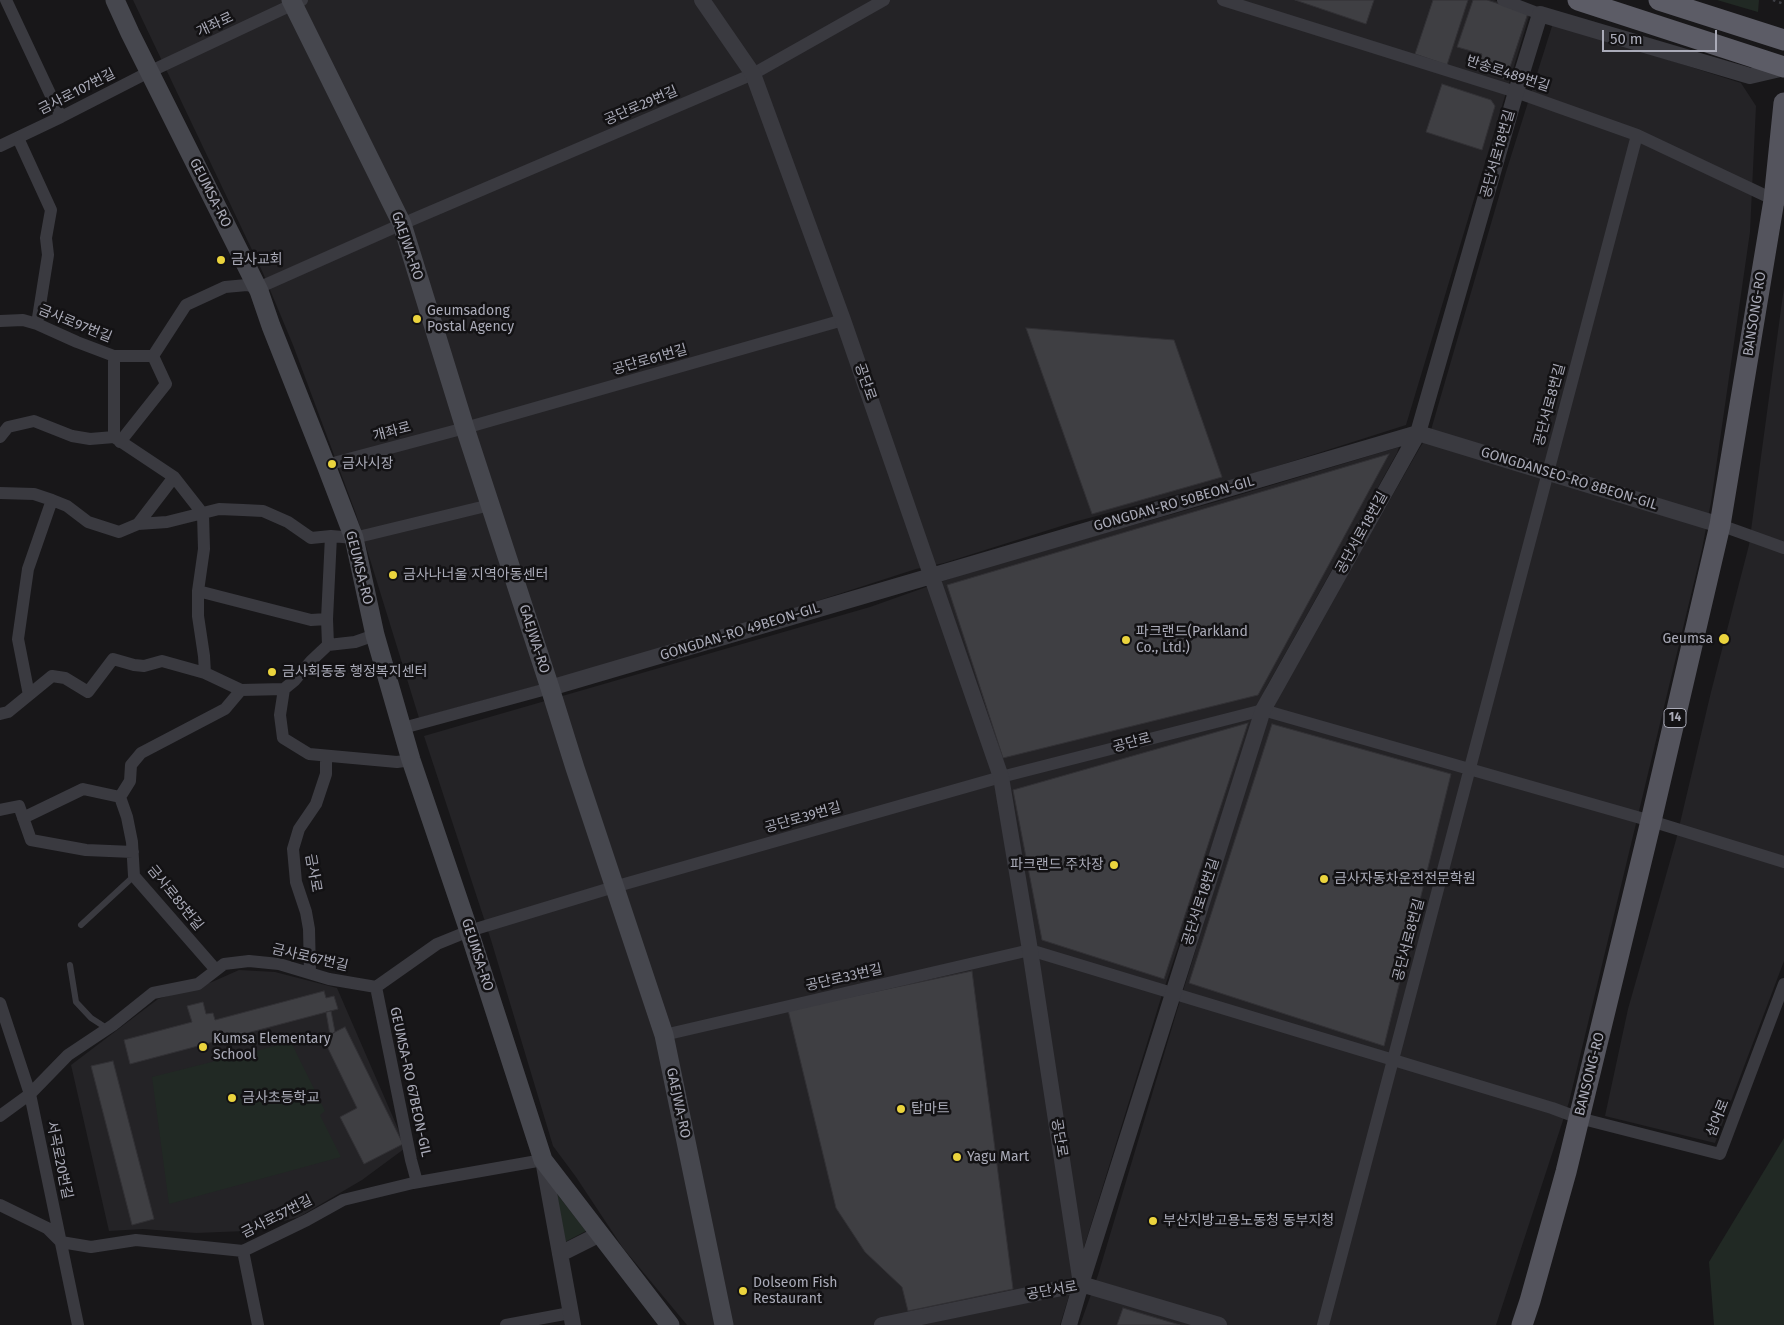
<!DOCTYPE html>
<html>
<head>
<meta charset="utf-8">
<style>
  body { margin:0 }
  #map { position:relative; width:1784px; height:1325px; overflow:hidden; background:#181719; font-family:"Fira Sans",sans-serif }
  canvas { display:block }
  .scale { position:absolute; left:1602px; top:30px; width:115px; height:22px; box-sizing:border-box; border:2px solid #aaabb8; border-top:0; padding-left:6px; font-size:15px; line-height:18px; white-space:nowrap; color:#aaabb8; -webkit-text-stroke:4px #131214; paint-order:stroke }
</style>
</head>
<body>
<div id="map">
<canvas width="1784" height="1325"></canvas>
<div class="scale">50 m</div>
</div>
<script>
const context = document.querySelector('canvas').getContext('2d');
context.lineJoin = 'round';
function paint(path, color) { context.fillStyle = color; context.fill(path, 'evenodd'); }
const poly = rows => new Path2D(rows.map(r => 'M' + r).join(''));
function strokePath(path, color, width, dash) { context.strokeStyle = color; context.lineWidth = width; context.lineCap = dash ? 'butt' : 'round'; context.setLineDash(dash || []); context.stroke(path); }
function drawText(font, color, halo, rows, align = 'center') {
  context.font = font + ' "Fira Sans","Noto Sans KR",sans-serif'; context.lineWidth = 5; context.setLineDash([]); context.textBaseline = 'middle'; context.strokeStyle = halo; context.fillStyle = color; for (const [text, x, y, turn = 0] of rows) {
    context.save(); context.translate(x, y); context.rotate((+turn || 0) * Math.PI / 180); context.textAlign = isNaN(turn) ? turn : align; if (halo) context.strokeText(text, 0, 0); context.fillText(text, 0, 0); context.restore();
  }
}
paint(poly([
  [133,0,1494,0,1530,13,1406,425,1243,477,1074,522,944,563,916,569,721,632,569,677,419,718,356,514,293,345,263,273],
  [1553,23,1741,83,1756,106,1750,232,1711,502,1702,549,1569,1102,1496,1325,1080,1325,1098,1275,1176,1014,1262,733,1284,685,1419,449,1431,430,1506,172],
  [1784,287,1784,961,1715,1143,1605,1116,1628,1009,1676,840,1711,692,1749,545],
  [1399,447,1397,453,1266,688,1248,737,1161,998,1060,1325,687,1325,623,1248,576,1177,553,1146,491,940,424,736,870,607,977,569,1219,501],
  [239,970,275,972,337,988,399,1131,404,1149,362,1180,299,1217,246,1231,196,1233,143,1229,109,1231,71,1065,158,999,212,982]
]), '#242326');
paint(poly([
  [1717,0,1759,0,1758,12],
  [291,1042,325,1111,320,1115,341,1157,169,1204,152,1077],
  [1784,1138,1784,1325,1714,1325,1709,1262],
  [553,1189,586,1231,565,1242]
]), '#212924');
const building = poly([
  [1295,0,1374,0,1366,24,1295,0],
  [1433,0,1468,0,1447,65,1415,54,1433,0],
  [1473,0,1487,0,1528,13,1506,79,1477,70,1482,54,1457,47,1473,0],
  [1442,84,1491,100,1495,106,1482,150,1426,132,1442,84],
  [1026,328,1174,340,1222,477,1092,514,1026,328],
  [1389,454,1258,695,1003,758,947,585,1389,454],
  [1248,723,1164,979,1042,940,1013,790,1248,723],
  [1272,724,1451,774,1384,1046,1189,983,1272,724],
  [972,971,1013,1289,908,1311,902,1287,865,1252,836,1208,788,1010,972,971],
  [324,991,326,998,334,996,338,1009,130,1064,124,1040,192,1022,187,1006,203,1002,206,1014,213,1013,215,1020,324,991],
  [331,1011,335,1032,330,1035,326,1012,331,1011],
  [345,1027,403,1144,364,1164,340,1117,357,1108,323,1038,345,1027],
  [113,1061,154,1219,132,1225,91,1066,113,1061],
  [1123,1308,1180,1325,1117,1325,1123,1308]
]);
paint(building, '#3f3f43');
strokePath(building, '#323135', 1);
strokePath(poly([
  [1773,0,1784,4]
]), '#3e3f45', 2.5, [2.5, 4]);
strokePath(poly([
  [81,925,134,876],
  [70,965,76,1002,91,1018,108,1029]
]), '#3a3a40', 6);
strokePath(poly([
  [6,0,61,117],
  [1223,0,1516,92,1637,135,1779,202],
  [1503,0,1540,14],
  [18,138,51,210,46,238,48,255,37,324],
  [0,146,61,117,149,72,302,0],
  [0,321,23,320,37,324,77,342,114,356,153,356,186,305,225,287,247,285,258,288,402,224,753,74,884,0],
  [0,437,8,427,34,421,72,436,90,439,114,437,174,477,203,514,204,549,198,591,198,616,204,656,205,673,241,690,225,709,141,753,131,765,130,781,120,797],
  [114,437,114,356],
  [120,442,166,384,153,356],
  [326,465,465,428,843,320],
  [0,493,34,494,52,500,67,506,88,522,119,532,138,524,167,522,219,509,243,510,263,511,288,522,311,538,331,536,354,538,490,505],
  [138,524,174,477],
  [1720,525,1784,548],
  [198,591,311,620,327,619],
  [328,645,327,619,331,536],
  [284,689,280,715,283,738,309,754,397,762,411,760],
  [241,690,284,689,295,680,311,661,328,645,355,642,375,635],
  [29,695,18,639,28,569,52,500],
  [0,714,8,712,52,676,65,678,88,692,113,659,134,665,144,666,162,661,205,673],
  [403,728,550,688],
  [120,797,127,817,132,842,134,876,216,970],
  [0,810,19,806,31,840,86,850,133,852],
  [23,818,83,789,120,797],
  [310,973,309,929,306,912,296,882,293,849,299,829,316,804,326,774,326,756],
  [376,987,411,1160,417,1182],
  [0,1003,30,1094,78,1325],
  [664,1035,1030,950,1552,1108,1579,1118,1720,1154,1784,984],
  [0,1116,30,1094,68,1055,113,1025,153,993,198,984,224,964,249,961,279,964,329,979,376,987,437,944,469,931,614,887,1001,777,1263,710,1651,821,1784,862],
  [0,1205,47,1228,61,1242,91,1247,136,1240,243,1251,307,1220,343,1200,413,1183,543,1160],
  [243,1251,258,1325],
  [506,1325,570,1313],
  [1323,1325,1637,135]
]), '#3a3a40', 12);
strokePath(poly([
  [702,0,753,74,843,320,1001,777,1030,950,1081,1284,1069,1325],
  [550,688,1418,433,1720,525],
  [543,1160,573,1325],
  [560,1254,600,1234],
  [1081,1284,1263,710,1418,433,1516,92,1540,14,1750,76,1784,68],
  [882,1325,1081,1284,1219,1325]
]), '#3a3a40', 16);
strokePath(poly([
  [115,0,130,33,259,291,271,326,326,465,354,538,375,635,411,760,469,931,543,1160,670,1325],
  [291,0,402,224,465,428,550,688,575,768,664,1035,724,1325]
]), '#46474e', 19);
strokePath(poly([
  [1522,1325,1530,1301,1566,1172,1651,821,1720,525,1774,200,1784,103]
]), '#54545d', 21);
strokePath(poly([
  [1578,0,1784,67],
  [1659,0,1784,40]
]), '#5c5c66', 21);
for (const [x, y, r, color] of [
  [221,260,5,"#ebd43d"],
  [417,319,5,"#ebd43d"],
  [332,464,5,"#ebd43d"],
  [393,575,5,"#ebd43d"],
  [1724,639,6,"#ebd43d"],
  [1126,640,5,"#ebd43d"],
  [272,672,5,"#ebd43d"],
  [1114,865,5,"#ebd43d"],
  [1324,879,5,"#ebd43d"],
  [203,1047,5,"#ebd43d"],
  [232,1098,5,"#ebd43d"],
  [901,1109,5,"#ebd43d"],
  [957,1157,5,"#ebd43d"],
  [1153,1221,5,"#ebd43d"],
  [743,1291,5,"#ebd43d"]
]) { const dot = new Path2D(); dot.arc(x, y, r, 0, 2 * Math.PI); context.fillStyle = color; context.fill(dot); strokePath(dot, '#131214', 2); }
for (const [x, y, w] of [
  [1675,718,22]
]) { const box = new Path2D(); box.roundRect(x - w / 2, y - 9.5, w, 19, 4); context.fillStyle = '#131214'; context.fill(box); strokePath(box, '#aaabb8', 1); }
drawText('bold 12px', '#aaabb8', null, [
  ["14",1675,718]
]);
drawText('14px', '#aaabb8', '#131214', [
  ["개좌로",215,25,-25],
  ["반송로489번길",1508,74,18],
  ["금사로107번길",77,92,-27],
  ["공단로29번길",641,106,-23],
  ["공단서로18번길",1498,154,-74],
  ["GEUMSA-RO",210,193,63],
  ["GAEJWA-RO",407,246,71],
  ["BANSONG-RO",1755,314,-81],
  ["금사로97번길",75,324,22],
  ["공단로61번길",650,360,-16],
  ["공단로",865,382,71],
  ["공단서로8번길",1550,405,-75],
  ["개좌로",392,432,-15],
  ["GONGDANSEO-RO 8BEON-GIL",1569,479,17],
  ["GONGDAN-RO 50BEON-GIL",1174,504,-16],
  ["공단서로18번길",1362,533,-61],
  ["GEUMSA-RO",359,568,76],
  ["GONGDAN-RO 49BEON-GIL",740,632,-17],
  ["GAEJWA-RO",534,639,72],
  ["공단로",1132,743,-15],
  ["공단로39번길",803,818,-16],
  ["금사로",313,873,80],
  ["금사로85번길",175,898,51],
  ["공단서로18번길",1201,902,-72],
  ["공단서로8번길",1409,940,-75],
  ["GEUMSA-RO",477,955,72],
  ["금사로67번길",310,958,13],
  ["공단로33번길",844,978,-13],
  ["BANSONG-RO",1590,1074,-76],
  ["GEUMSA-RO 67BEON-GIL",410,1082,78],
  ["GAEJWA-RO",678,1103,78],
  ["삼어로",1718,1118,-68],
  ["공단로",1059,1138,81],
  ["서곡로20번길",59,1160,78],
  ["금사로57번길",277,1217,-27],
  ["공단서로",1052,1291,-10]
]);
drawText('14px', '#aaabb8', '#131214', [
  ["금사교회",231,260],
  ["Geumsadong",427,311],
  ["Postal Agency",427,327],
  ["금사시장",342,464],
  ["금사나너울 지역아동센터",403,575],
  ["파크랜드(Parkland",1136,632],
  ["Co., Ltd.)",1136,648],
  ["Geumsa",1713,639,"right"],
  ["금사회동동 행정복지센터",282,672],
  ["파크랜드 주차장",1104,865,"right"],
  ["금사자동차운전전문학원",1334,879],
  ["Kumsa Elementary",213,1039],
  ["School",213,1055],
  ["금사초등학교",242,1098],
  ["탑마트",911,1109],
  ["Yagu Mart",967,1157],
  ["부산지방고용노동청 동부지청",1163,1221],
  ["Dolseom Fish",753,1283],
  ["Restaurant",753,1299]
], 'left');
</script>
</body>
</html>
